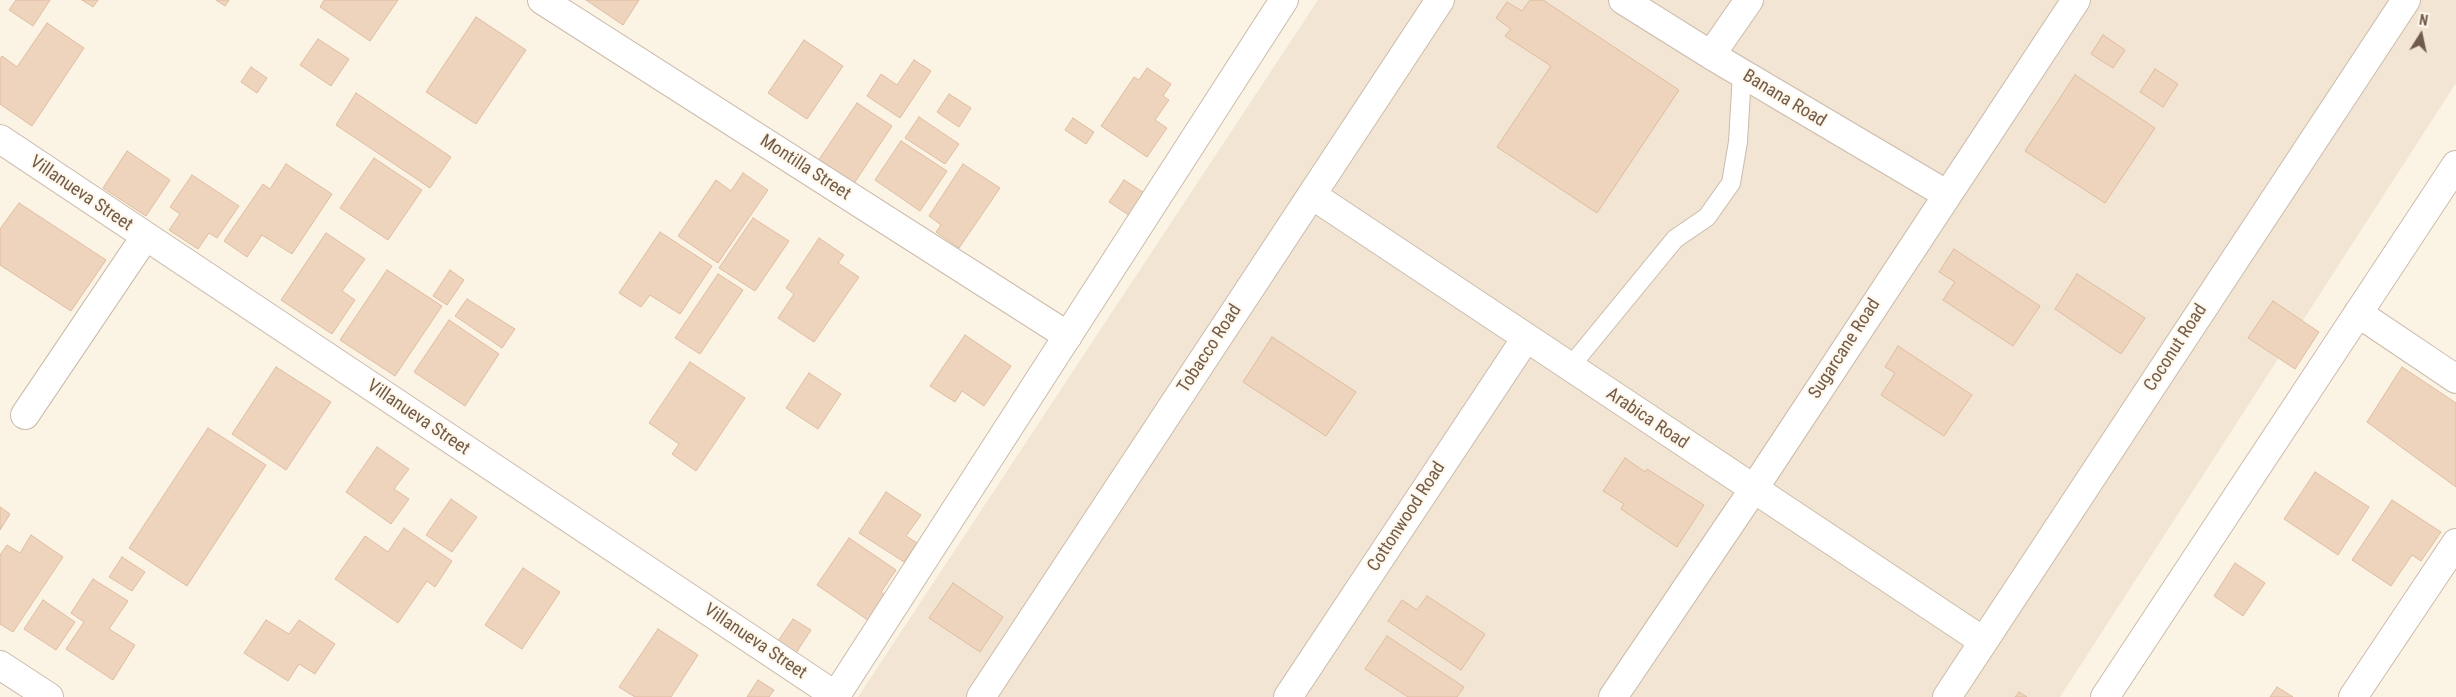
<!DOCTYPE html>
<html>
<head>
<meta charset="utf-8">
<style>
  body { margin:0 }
  #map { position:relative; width:2456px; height:697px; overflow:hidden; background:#fbf3e4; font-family:"Roboto Condensed",sans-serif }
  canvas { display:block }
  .north { position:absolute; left:2396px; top:10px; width:50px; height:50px; -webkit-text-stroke:4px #fef7ea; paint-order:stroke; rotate:10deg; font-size:14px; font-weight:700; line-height:20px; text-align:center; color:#715b4b }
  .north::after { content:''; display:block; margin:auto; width:18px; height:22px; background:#715b4b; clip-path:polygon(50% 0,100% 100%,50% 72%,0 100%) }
</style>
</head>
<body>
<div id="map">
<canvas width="2456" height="697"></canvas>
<div class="north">N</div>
</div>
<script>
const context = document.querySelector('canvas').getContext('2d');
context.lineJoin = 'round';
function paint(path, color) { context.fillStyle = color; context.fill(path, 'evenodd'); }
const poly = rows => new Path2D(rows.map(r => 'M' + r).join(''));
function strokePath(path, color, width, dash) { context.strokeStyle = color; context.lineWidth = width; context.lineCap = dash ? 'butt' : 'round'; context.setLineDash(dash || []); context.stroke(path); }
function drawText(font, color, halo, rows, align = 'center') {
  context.font = font + ' "Roboto Condensed",sans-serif'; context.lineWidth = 4; context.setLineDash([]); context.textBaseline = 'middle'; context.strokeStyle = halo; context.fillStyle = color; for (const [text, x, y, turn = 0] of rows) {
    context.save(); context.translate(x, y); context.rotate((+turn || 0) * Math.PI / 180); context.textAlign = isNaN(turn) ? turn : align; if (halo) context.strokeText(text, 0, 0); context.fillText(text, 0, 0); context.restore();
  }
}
paint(poly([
  [1318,0,2456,0,2456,83,2060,697,858,697]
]), '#f2e5d3');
const building = poly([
  [16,0,50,0,33,26,9,10,16,0],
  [82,0,98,0,93,7,82,0],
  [216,0,229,0,225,6,216,0],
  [324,0,398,0,370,41,320,7,324,0],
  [586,0,639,0,623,25,586,0],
  [1530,0,1543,0,1679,90,1597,213,1497,147,1551,66,1505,36,1511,29,1496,18,1507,2,1522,11,1530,0],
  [476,17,526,50,476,124,426,92,476,17],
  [47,23,84,48,32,126,0,104,0,59,2,56,17,67,47,23],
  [2103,35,2125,50,2113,68,2091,54,2103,35],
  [318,39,349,59,331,86,300,65,318,39],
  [804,40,843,66,807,119,768,93,804,40],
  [914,60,931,71,900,118,867,96,881,74,897,85,914,60],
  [251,67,267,78,257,93,241,82,251,67],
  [1147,68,1171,84,1163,96,1169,100,1155,120,1167,128,1147,157,1101,126,1134,77,1139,80,1147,68],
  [2155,69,2178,84,2163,107,2140,92,2155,69],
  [2075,75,2155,128,2105,203,2025,151,2075,75],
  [356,93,451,157,430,188,336,125,356,93],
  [949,94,971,108,959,127,937,112,949,94],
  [857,103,892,126,853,185,818,161,857,103],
  [919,117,959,144,945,164,905,138,919,117],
  [1073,118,1094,132,1086,144,1065,130,1073,118],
  [901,141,947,171,920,211,875,180,901,141],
  [127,151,170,180,146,216,103,188,127,151],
  [374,158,422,190,388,240,340,208,374,158],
  [286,164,332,194,292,254,262,235,247,257,224,241,263,184,270,189,286,164],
  [963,164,1000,188,959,248,936,232,941,225,929,216,963,164],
  [743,173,768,190,718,263,678,236,716,180,731,191,743,173],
  [192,175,239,206,217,238,209,233,198,249,169,230,180,214,170,207,192,175],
  [1124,180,1146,194,1130,216,1109,202,1124,180],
  [19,203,106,260,71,311,0,265,0,229,19,203],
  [753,218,789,241,755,291,719,268,753,218],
  [660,232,712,266,680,314,650,295,641,307,619,293,660,232],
  [326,233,365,259,342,291,355,300,332,334,281,300,326,233],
  [819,238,844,255,838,263,859,277,814,342,778,318,794,294,786,288,819,238],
  [1954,249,2040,306,2013,346,1943,300,1955,282,1939,272,1954,249],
  [387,270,442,306,395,376,340,340,387,270],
  [450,270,464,280,447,305,433,296,450,270],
  [718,274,743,290,700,354,675,338,718,274],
  [2077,274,2145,318,2121,354,2055,309,2077,274],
  [467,299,515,329,502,348,455,316,467,299],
  [2273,301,2319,332,2295,369,2248,338,2273,301],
  [449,320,499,354,465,406,414,372,449,320],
  [965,335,1011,366,984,406,962,391,955,402,930,386,965,335],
  [1272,337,1356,392,1326,436,1243,382,1272,337],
  [1898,346,1972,395,1944,436,1881,395,1895,373,1885,367,1898,346],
  [690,362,745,398,696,471,672,454,679,444,649,423,690,362],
  [276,367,331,402,286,470,232,434,276,367],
  [2402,367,2456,403,2456,487,2367,422,2402,367],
  [809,373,841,394,818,429,786,408,809,373],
  [208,428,266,465,187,586,129,548,208,428],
  [377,447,409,469,394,489,409,499,391,524,346,492,377,447],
  [1625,458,1645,472,1647,469,1704,505,1677,547,1621,509,1624,504,1603,491,1625,458],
  [2315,472,2369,507,2338,555,2284,519,2315,472],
  [886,492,921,515,906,536,917,543,904,562,859,533,886,492],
  [451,499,477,517,452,552,426,535,451,499],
  [2392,500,2441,532,2421,561,2412,555,2391,586,2352,560,2392,500],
  [0,507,10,514,0,530,0,507],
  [404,528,452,561,435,587,427,581,398,623,335,579,365,536,388,552,404,528],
  [31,535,63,557,13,632,0,624,0,555,7,545,20,553,31,535],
  [849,538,896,570,881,592,892,600,875,625,817,585,849,538],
  [122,557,145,572,132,591,109,577,122,557],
  [2235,563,2265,583,2243,616,2214,596,2235,563],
  [523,568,560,592,522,649,485,625,523,568],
  [93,579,128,601,109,629,135,645,113,680,66,649,84,622,71,613,93,579],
  [953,583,1003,617,980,652,929,618,953,583],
  [1427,596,1485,634,1461,670,1388,621,1402,600,1417,610,1427,596],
  [43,600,75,622,56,650,24,629,43,600],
  [793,619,811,630,796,653,778,641,793,619],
  [266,620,289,634,299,620,335,644,315,674,299,664,288,681,244,653,266,620],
  [658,629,698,655,671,697,635,697,619,687,658,629],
  [1387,636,1464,687,1457,697,1408,697,1365,669,1387,636],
  [758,680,774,690,769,697,747,697,758,680],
  [2277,687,2293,697,2270,697,2277,687],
  [2019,692,2027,697,2015,697,2019,692]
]);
paint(building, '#eed4bd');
strokePath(building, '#dfbc9f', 1);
const service = poly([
  [1570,367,1675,239,1707,217,1731,183,1738,142,1742,74]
]);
const minor = poly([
  [542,0,1068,336],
  [1623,0,1711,55,1946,194],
  [1711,55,1749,0],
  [0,139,836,696],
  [1312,195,1983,641],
  [2358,313,2456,379],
  [25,415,145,237],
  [0,665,49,697],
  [835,697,1284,0],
  [981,697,1440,0],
  [1288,697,1526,338],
  [1613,697,1753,490,2076,0],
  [1947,697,2406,0],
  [2105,697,2456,165],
  [2353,697,2456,543]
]);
strokePath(service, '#cbbbab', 20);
strokePath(minor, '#cbbbab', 30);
strokePath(service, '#fff', 18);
strokePath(minor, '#fff', 28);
drawText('18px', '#715b4b', '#fef7ea', [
  ["Banana Road",1784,99,31],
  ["Montilla Street",805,168,33],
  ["Villanueva Street",81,194,34],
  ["Coconut Road",2176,348,-57],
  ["Tobacco Road",1210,349,-57],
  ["Sugarcane Road",1845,349,-57],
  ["Villanueva Street",418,418,34],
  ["Arabica Road",1647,419,34],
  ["Cottonwood Road",1407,517,-57],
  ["Villanueva Street",755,642,34]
]);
</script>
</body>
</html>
